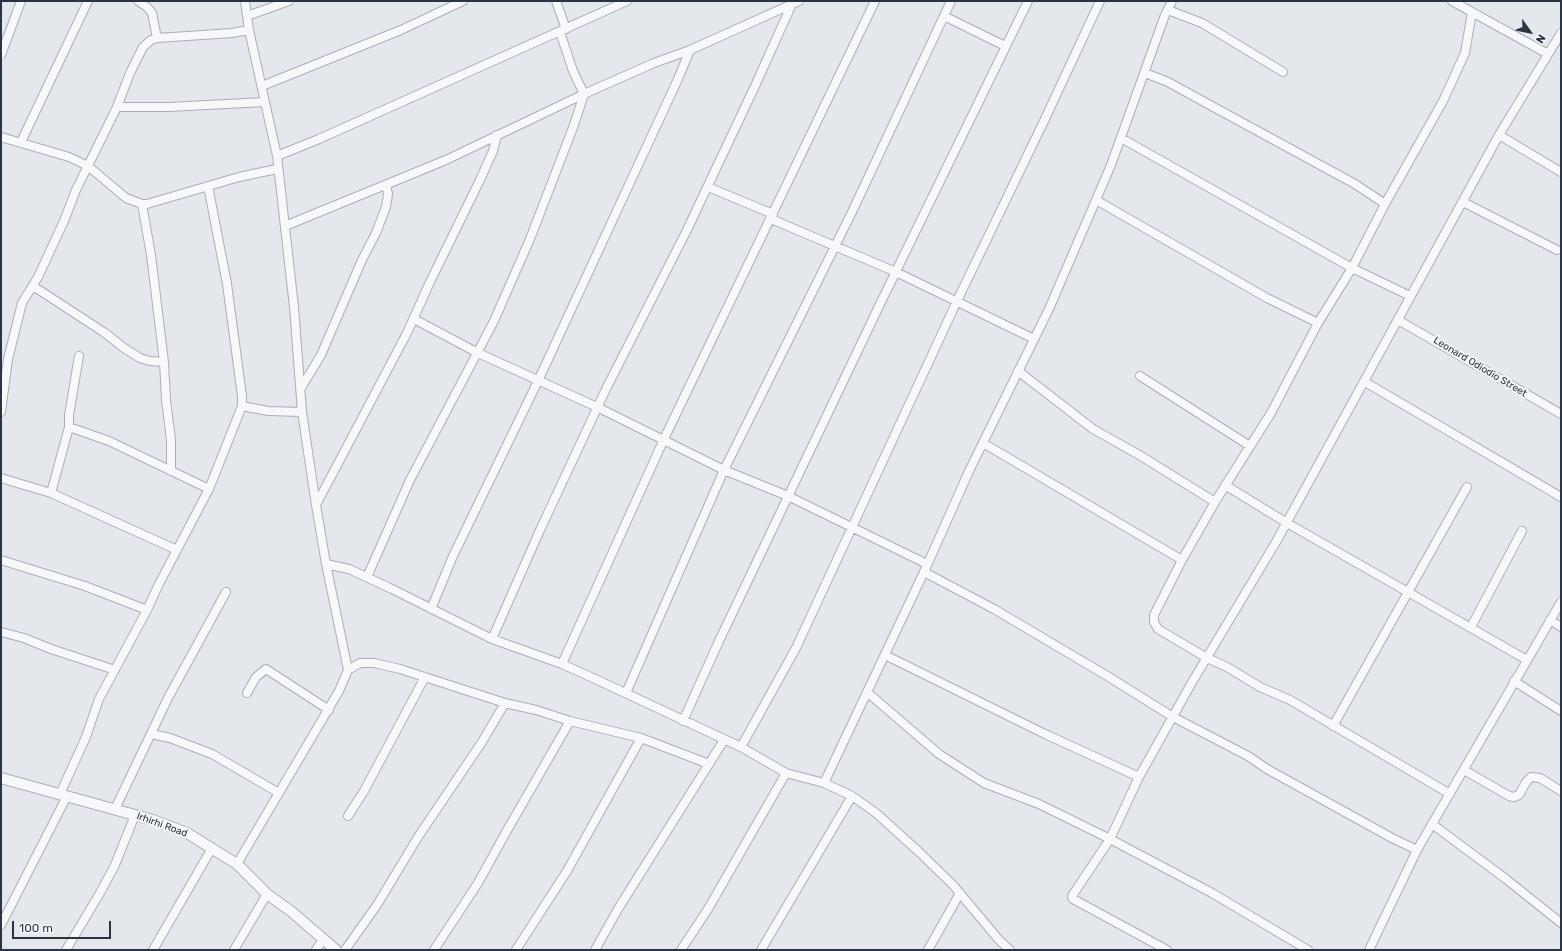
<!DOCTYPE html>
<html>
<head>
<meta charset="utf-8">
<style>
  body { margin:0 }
  #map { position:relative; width:1562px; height:951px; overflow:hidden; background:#e4e7ec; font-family:Rubik,sans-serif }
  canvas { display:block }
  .frame { position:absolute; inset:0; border:2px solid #2b3445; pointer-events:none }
  .north { position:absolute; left:1510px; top:12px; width:40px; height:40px; -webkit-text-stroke:3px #f4f6f9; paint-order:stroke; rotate:123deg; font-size:11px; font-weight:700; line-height:16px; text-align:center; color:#2b3445 }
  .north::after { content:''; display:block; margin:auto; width:14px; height:18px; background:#2b3445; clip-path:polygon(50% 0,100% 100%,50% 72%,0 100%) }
  .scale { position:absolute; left:12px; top:921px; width:99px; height:18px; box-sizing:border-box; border:2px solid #2b3445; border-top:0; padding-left:5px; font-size:12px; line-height:14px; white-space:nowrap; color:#2b3445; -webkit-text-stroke:3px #f4f6f9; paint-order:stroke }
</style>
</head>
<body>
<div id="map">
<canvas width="1562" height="951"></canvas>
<div class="frame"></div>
<div class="north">N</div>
<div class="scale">100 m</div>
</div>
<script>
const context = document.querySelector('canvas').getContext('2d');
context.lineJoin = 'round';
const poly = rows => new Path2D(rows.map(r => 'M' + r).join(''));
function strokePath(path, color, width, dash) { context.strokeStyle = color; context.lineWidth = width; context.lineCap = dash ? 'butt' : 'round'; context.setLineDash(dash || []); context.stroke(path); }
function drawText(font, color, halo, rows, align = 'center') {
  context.font = font + ' Rubik,sans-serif'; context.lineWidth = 4; context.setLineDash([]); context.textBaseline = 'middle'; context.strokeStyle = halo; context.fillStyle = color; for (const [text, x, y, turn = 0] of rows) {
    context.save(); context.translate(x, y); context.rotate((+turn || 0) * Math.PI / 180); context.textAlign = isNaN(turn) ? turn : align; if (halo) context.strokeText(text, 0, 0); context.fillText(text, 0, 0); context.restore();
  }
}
const minor = poly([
  [138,1,147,7,152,13,157,38],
  [556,1,566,29],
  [1452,1,1548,54],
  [1168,10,1202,23,1283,72],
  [247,16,289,1],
  [944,16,1005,46],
  [1,55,21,1],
  [1145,73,1168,82,1208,104,1355,184,1385,204,1352,268,1318,323],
  [262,86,401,30,463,1],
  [117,107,168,107,265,102],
  [1499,135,1561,172],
  [1,137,69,157,88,166,126,198,142,204,147,204,239,177,277,169],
  [1121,138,1352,268,1410,296],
  [21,142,88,1],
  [277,156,319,139,627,1],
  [708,187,773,214],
  [1463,202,1557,250],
  [142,204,151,255,164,362,166,400,171,440,171,471],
  [1385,204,1443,101,1465,53,1472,12],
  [771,219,896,272,1034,339],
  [285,226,446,160,584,94,654,63,690,50,799,1],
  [33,286,105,333,124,348,140,358,150,361,164,362],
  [414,319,478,353,597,407,724,470,788,496,927,564],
  [1398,320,1561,414],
  [1018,371,1093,429,1141,456,1215,502],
  [1140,376,1250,446],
  [1365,382,1561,497],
  [301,388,321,355,362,260,376,233,386,207,388,194,386,185],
  [242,406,268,411,302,412],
  [1,412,8,359,22,303,38,277,64,221,76,190,117,107,130,73,143,47,151,40,157,38,232,33,249,30],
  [69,427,109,441,209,489],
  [983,443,1182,560,1215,502,1271,413,1318,323,1267,298,1096,200],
  [1,478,51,493,177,550],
  [1225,485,1287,523,1527,660],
  [51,493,69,427,69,415,79,356],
  [316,505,407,333,430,282,480,180,493,151,497,135],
  [1,560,85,586,147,610],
  [1182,560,1154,615,1154,622,1158,629,1207,658,1227,667,1260,687,1290,700,1450,794],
  [326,564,349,569,392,589,492,639,562,664,593,678,741,747,786,773,824,783,852,796,876,813,918,851,953,885,999,940,1010,950],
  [924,572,994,609,1109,677,1173,717,1248,756,1267,769,1392,838,1417,850],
  [367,577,410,480,494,321,530,239,574,125,584,94,573,71,560,32],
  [431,609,453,556,538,381,678,79,690,50],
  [1550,620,1561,627],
  [1471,627,1522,531],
  [1,632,24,638,51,649,115,670],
  [492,639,540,530,606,389,687,230,755,86,792,4],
  [885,655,1045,734,1139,777],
  [562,664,664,439,875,1],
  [348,670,360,663,374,663,400,669,505,703,536,710,570,721,641,738,709,764],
  [1514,681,1561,711],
  [867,692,939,754,984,783,1039,804,1110,839,1212,893,1308,950],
  [247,693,256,677,266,669,329,710],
  [626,693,724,470,852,212,951,1],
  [683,721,719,641,882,300,1028,1],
  [1333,726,1467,487],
  [152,734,170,738,212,754,279,793],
  [741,747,796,648,957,301,1044,121,1100,1],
  [1464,770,1509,796,1514,797,1519,795,1526,782,1531,777,1540,778,1561,791],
  [824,783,924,572,970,469,1049,309,1111,165,1165,15,1172,1],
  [60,794,86,737,99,699,147,610,159,584,209,489,242,406,242,396,227,284,208,186],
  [115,809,168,698,226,592],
  [348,816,364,791,425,677],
  [1432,824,1506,879,1561,923],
  [237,864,339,691,348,670,326,564,316,505,302,412,294,307,277,156,249,30,245,1],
  [1,925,67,796],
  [66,950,100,893,115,865,135,815],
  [153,950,212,848],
  [234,950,267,894],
  [316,950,323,939],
  [345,950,377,905,418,837,482,742,505,703],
  [434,950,478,883,505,834,570,721],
  [516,950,567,871,641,738],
  [595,950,618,909,724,740],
  [681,950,708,909,786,773],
  [761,950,852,796],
  [928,950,960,893],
  [1167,950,1073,899,1072,896,1110,839,1139,777,1191,684,1276,542,1499,135,1561,33],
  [1369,950,1417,850,1561,602]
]);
const tertiary = poly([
  [1,778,153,820,187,833,237,864,267,894,292,912,336,950]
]);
strokePath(minor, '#a9aeb7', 10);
strokePath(tertiary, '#a9aeb7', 12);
strokePath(minor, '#f7f8fa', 8);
strokePath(tertiary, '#f7f8fa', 10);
drawText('10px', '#2b3445', '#f4f6f9', [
  ["Leonard Odiodio Street",1480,367,31],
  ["Irhirhi Road",162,825,20]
]);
</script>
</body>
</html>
